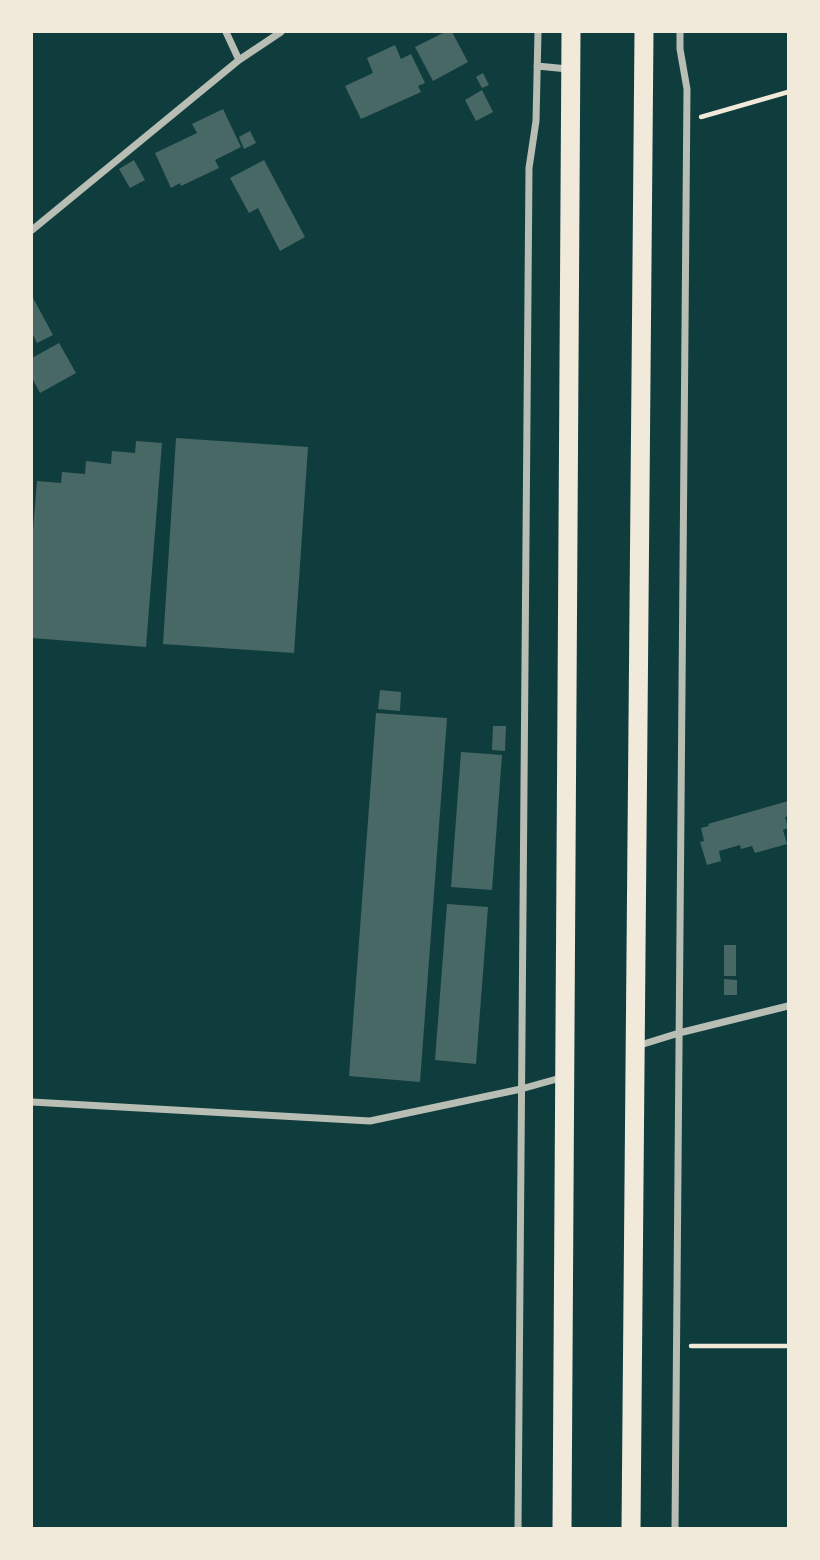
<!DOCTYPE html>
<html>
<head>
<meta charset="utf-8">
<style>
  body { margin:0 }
  #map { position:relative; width:820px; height:1560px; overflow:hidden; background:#0f3d3e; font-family:"Playfair Display",serif }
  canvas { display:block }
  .frame { position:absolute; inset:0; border:33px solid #f1e9da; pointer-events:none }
</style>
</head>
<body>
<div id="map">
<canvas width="820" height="1560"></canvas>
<div class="frame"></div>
</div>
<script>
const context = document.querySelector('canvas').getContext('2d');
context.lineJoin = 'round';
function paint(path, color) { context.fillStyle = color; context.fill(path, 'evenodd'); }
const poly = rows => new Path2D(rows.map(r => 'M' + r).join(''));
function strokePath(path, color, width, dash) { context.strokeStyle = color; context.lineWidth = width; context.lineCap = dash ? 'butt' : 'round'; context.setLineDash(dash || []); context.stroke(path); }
paint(poly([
  [445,32,452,32,468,62,433,81,415,47],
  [395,45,401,59,411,54,425,83,418,86,421,92,361,119,345,86,373,73,367,58],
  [483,73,489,85,482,88,476,77],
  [482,90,493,112,476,121,465,100],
  [223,109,241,147,215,160,219,168,181,186,180,183,171,188,155,153,197,133,192,124],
  [250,131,256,143,244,149,239,137],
  [134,160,145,180,130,188,119,169],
  [264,160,305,237,280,251,258,208,249,213,230,178],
  [32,296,53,335,37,343,32,333],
  [59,343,76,373,40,393,32,378,32,358],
  [176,438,308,447,294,653,163,644],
  [136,441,162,443,146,647,32,638,32,543,37,481,61,483,62,472,85,474,86,461,111,464,112,451,135,453],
  [380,690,401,692,400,711,378,709],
  [376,713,447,718,420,1082,349,1076],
  [493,726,506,726,505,751,492,750],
  [461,752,502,755,492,890,451,887],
  [788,801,788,816,785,817,788,828,783,830,787,844,755,853,752,846,741,849,740,845,719,851,721,861,707,865,700,842,704,841,701,828,709,826,708,824],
  [447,904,488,907,476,1064,435,1060],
  [724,945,736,945,736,976,724,976],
  [724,979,737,980,737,995,724,995]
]), '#486865');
strokePath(poly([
  [701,117,788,92],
  [691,1346,788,1346]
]), '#f1e9da', 4.5);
strokePath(poly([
  [226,32,239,60],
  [537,66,568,69],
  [32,230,239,60,281,32],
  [637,1046,679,1033,788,1006],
  [32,1102,370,1121,521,1089,564,1077],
  [518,1528,529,168,536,121,538,32],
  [675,1528,687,89,680,49,680,32]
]), '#b8beb3', 7);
strokePath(poly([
  [562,1528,571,32],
  [631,1528,644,32]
]), '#f1e9da', 19);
</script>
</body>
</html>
